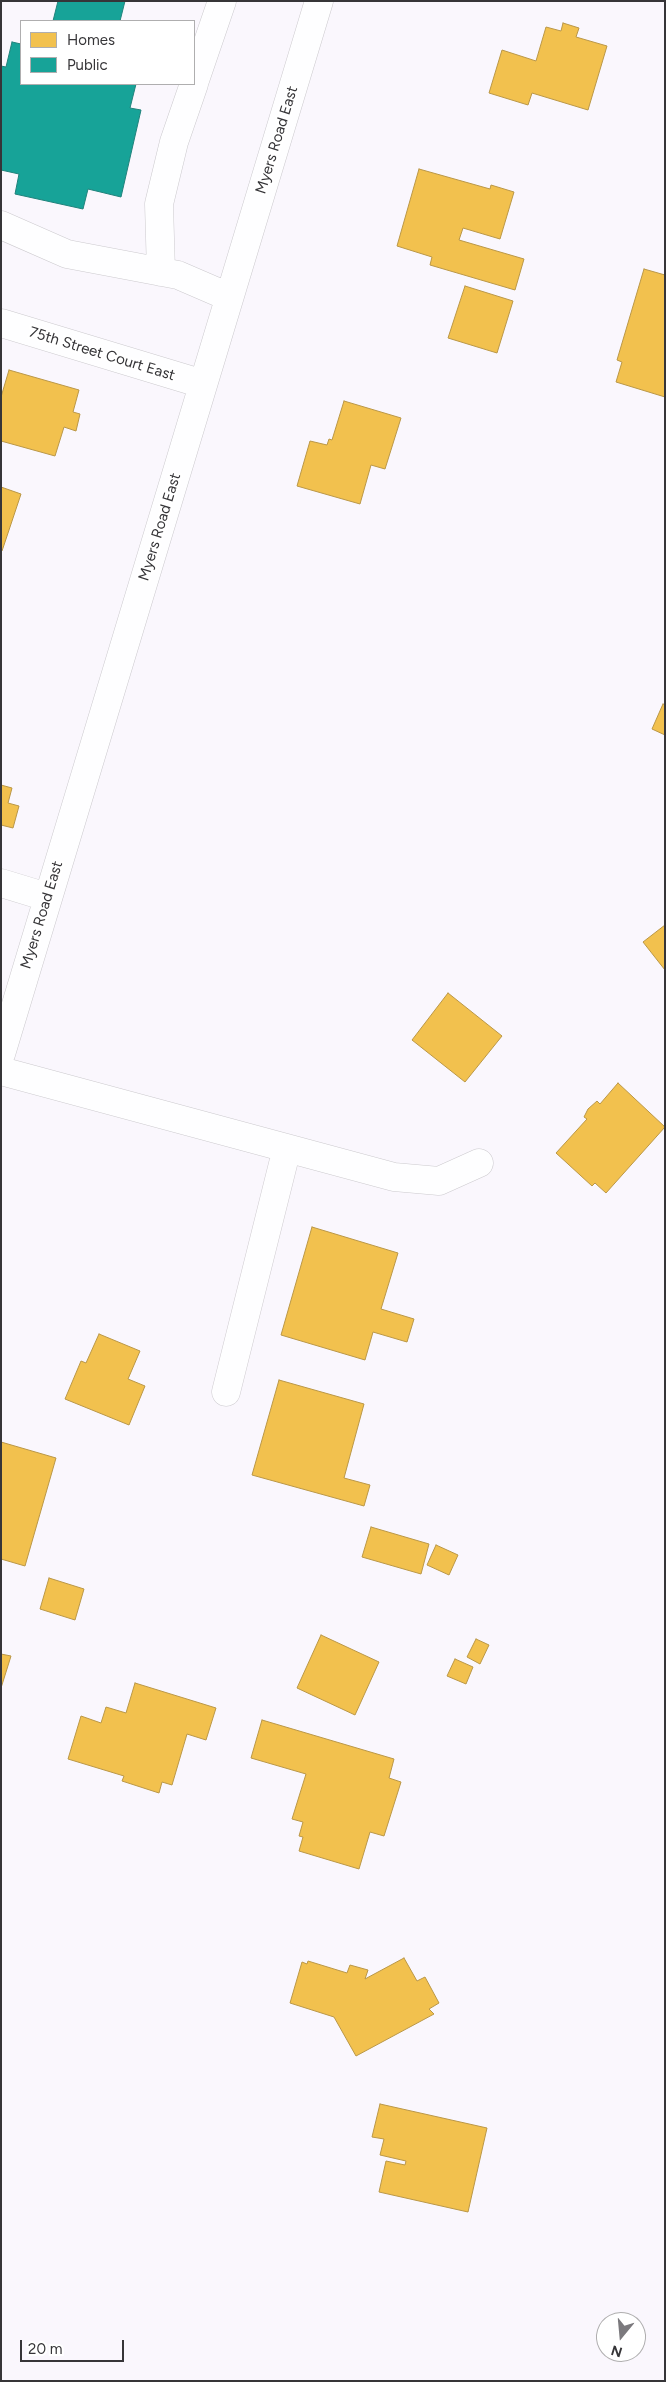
<!DOCTYPE html>
<html>
<head>
<meta charset="utf-8">
<style>
  body { margin:0 }
  #map { position:relative; width:666px; height:2382px; overflow:hidden; background:#faf7fd; font-family:Figtree,sans-serif }
  canvas { display:block }
  .frame { position:absolute; inset:0; border:2px solid #363538; pointer-events:none }
  .legend { position:absolute; left:20px; top:20px; width:175px; height:65px; box-sizing:border-box; background:#fff; border:1px solid #afaeaf; margin:0; padding:6px 9px; list-style:none; font-size:15px; color:#363538 }
  .legend li { display:flex; align-items:center; gap:10px; height:25px }
  .legend b { width:25px; border:1px solid #afaeaf }
  .north { position:absolute; left:596px; top:2312px; width:50px; height:50px; box-sizing:border-box; background:#fff; border:1px solid #afaeaf; border-radius:50%; rotate:197deg; font-size:14px; font-weight:700; line-height:20px; text-align:center; color:#363538 }
  .north::after { content:''; display:block; margin:auto; width:18px; height:22px; background:#7b797d; clip-path:polygon(50% 0,100% 100%,50% 72%,0 100%) }
  .scale { position:absolute; left:20px; top:2340px; width:104px; height:22px; box-sizing:border-box; border:2px solid #363538; border-top:0; padding-left:6px; font-size:15px; line-height:18px; white-space:nowrap; color:#363538; -webkit-text-stroke:4px #fff; paint-order:stroke }
</style>
</head>
<body>
<div id="map">
<canvas width="666" height="2382"></canvas>
<div class="frame"></div>
<ul class="legend">
<li><b style="height:14px;background:#f2c14e"></b>Homes</li>
<li><b style="height:14px;background:#17a398"></b>Public</li>
</ul>
<div class="north">N</div>
<div class="scale">20 m</div>
</div>
<script>
const context = document.querySelector('canvas').getContext('2d');
context.lineJoin = 'round';
function paint(path, color) { context.fillStyle = color; context.fill(path, 'evenodd'); }
const poly = rows => new Path2D(rows.map(r => 'M' + r).join(''));
function strokePath(path, color, width, dash) { context.strokeStyle = color; context.lineWidth = width; context.lineCap = dash ? 'butt' : 'round'; context.setLineDash(dash || []); context.stroke(path); }
function drawText(font, color, halo, rows, align = 'center') {
  context.font = font + ' Figtree,sans-serif'; context.lineWidth = 5; context.setLineDash([]); context.textBaseline = 'middle'; context.strokeStyle = halo; context.fillStyle = color; for (const [text, x, y, turn = 0] of rows) {
    context.save(); context.translate(x, y); context.rotate((+turn || 0) * Math.PI / 180); context.textAlign = isNaN(turn) ? turn : align; if (halo) context.strokeText(text, 0, 0); context.fillText(text, 0, 0); context.restore();
  }
}
const homes = poly([
  [563,23,579,28,576,37,607,46,588,110,532,93,528,105,489,93,502,50,536,61,546,27,561,31,563,23],
  [419,169,490,189,491,185,514,192,500,239,463,228,459,240,524,259,515,290,430,265,432,257,397,246,419,169],
  [644,269,665,275,665,397,616,382,622,362,617,360,644,269],
  [465,286,513,301,497,353,448,338,465,286],
  [9,370,79,390,73,412,80,414,76,431,64,427,55,456,1,441,1,397,9,370],
  [344,401,401,418,385,469,371,465,360,504,297,486,310,441,327,445,329,439,332,440,344,401],
  [1,487,21,494,2,551,1,550,1,487],
  [663,704,665,705,665,735,652,729,663,704],
  [1,785,12,788,8,803,19,806,13,828,1,825,1,785],
  [665,925,665,970,643,942,665,925],
  [448,993,502,1036,465,1082,412,1040,448,993],
  [618,1083,665,1127,606,1193,595,1183,592,1186,556,1153,587,1119,584,1117,588,1109,597,1101,600,1104,618,1083],
  [312,1227,398,1253,381,1309,414,1319,407,1342,373,1332,365,1360,281,1335,312,1227],
  [99,1334,140,1351,128,1379,145,1386,129,1425,65,1399,81,1361,86,1363,99,1334],
  [279,1380,364,1404,344,1478,370,1485,364,1506,252,1475,279,1380],
  [1,1442,56,1458,25,1566,1,1559,1,1442],
  [371,1527,429,1544,421,1574,362,1557,371,1527],
  [436,1545,458,1555,449,1575,427,1565,436,1545],
  [49,1578,84,1589,75,1620,40,1609,49,1578],
  [321,1635,379,1662,355,1715,297,1688,321,1635],
  [476,1639,489,1645,480,1664,467,1657,476,1639],
  [1,1654,11,1656,1,1688,1,1654],
  [455,1659,473,1667,466,1684,447,1676,455,1659],
  [135,1683,216,1708,206,1740,187,1734,172,1785,162,1782,159,1793,122,1781,124,1776,68,1759,81,1716,101,1723,106,1707,126,1713,135,1683],
  [262,1720,394,1759,389,1778,401,1782,384,1836,370,1832,359,1869,299,1851,303,1837,299,1836,303,1822,292,1819,306,1774,251,1758,262,1720],
  [404,1958,417,1981,425,1977,439,2003,429,2009,434,2014,356,2056,334,2017,290,2003,302,1962,307,1964,308,1961,347,1973,350,1965,368,1970,365,1979,404,1958],
  [380,2104,487,2128,468,2212,379,2192,386,2161,405,2165,406,2161,380,2155,384,2139,372,2137,380,2104]
]);
paint(homes, '#f2c14e');
strokePath(homes, '#ba9747', 1);
const public = poly([
  [58,1,125,1,120,21,53,21,58,1],
  [12,42,21,44,21,84,136,84,130,108,141,110,121,197,88,189,83,209,15,194,19,174,1,170,1,66,6,67,12,42]
]);
paint(public, '#17a398');
strokePath(public, '#20827b', 1);
const minor = poly([
  [194,83,222,1],
  [1,225,67,254,178,275,229,297],
  [161,272,159,204,174,142,194,84],
  [1,323,203,384],
  [1,883,47,897],
  [1,1054,319,1],
  [1,1071,394,1177,439,1181,479,1163],
  [226,1392,287,1148]
]);
strokePath(minor, '#cccace', 29);
strokePath(minor, '#fefeff', 28);
drawText('15px', '#363538', '#fff', [
  ["Myers Road East",277,140,-73],
  ["75th Street Court East",102,354,17],
  ["Myers Road East",160,527,-73],
  ["Myers Road East",42,915,-73]
]);
</script>
</body>
</html>
